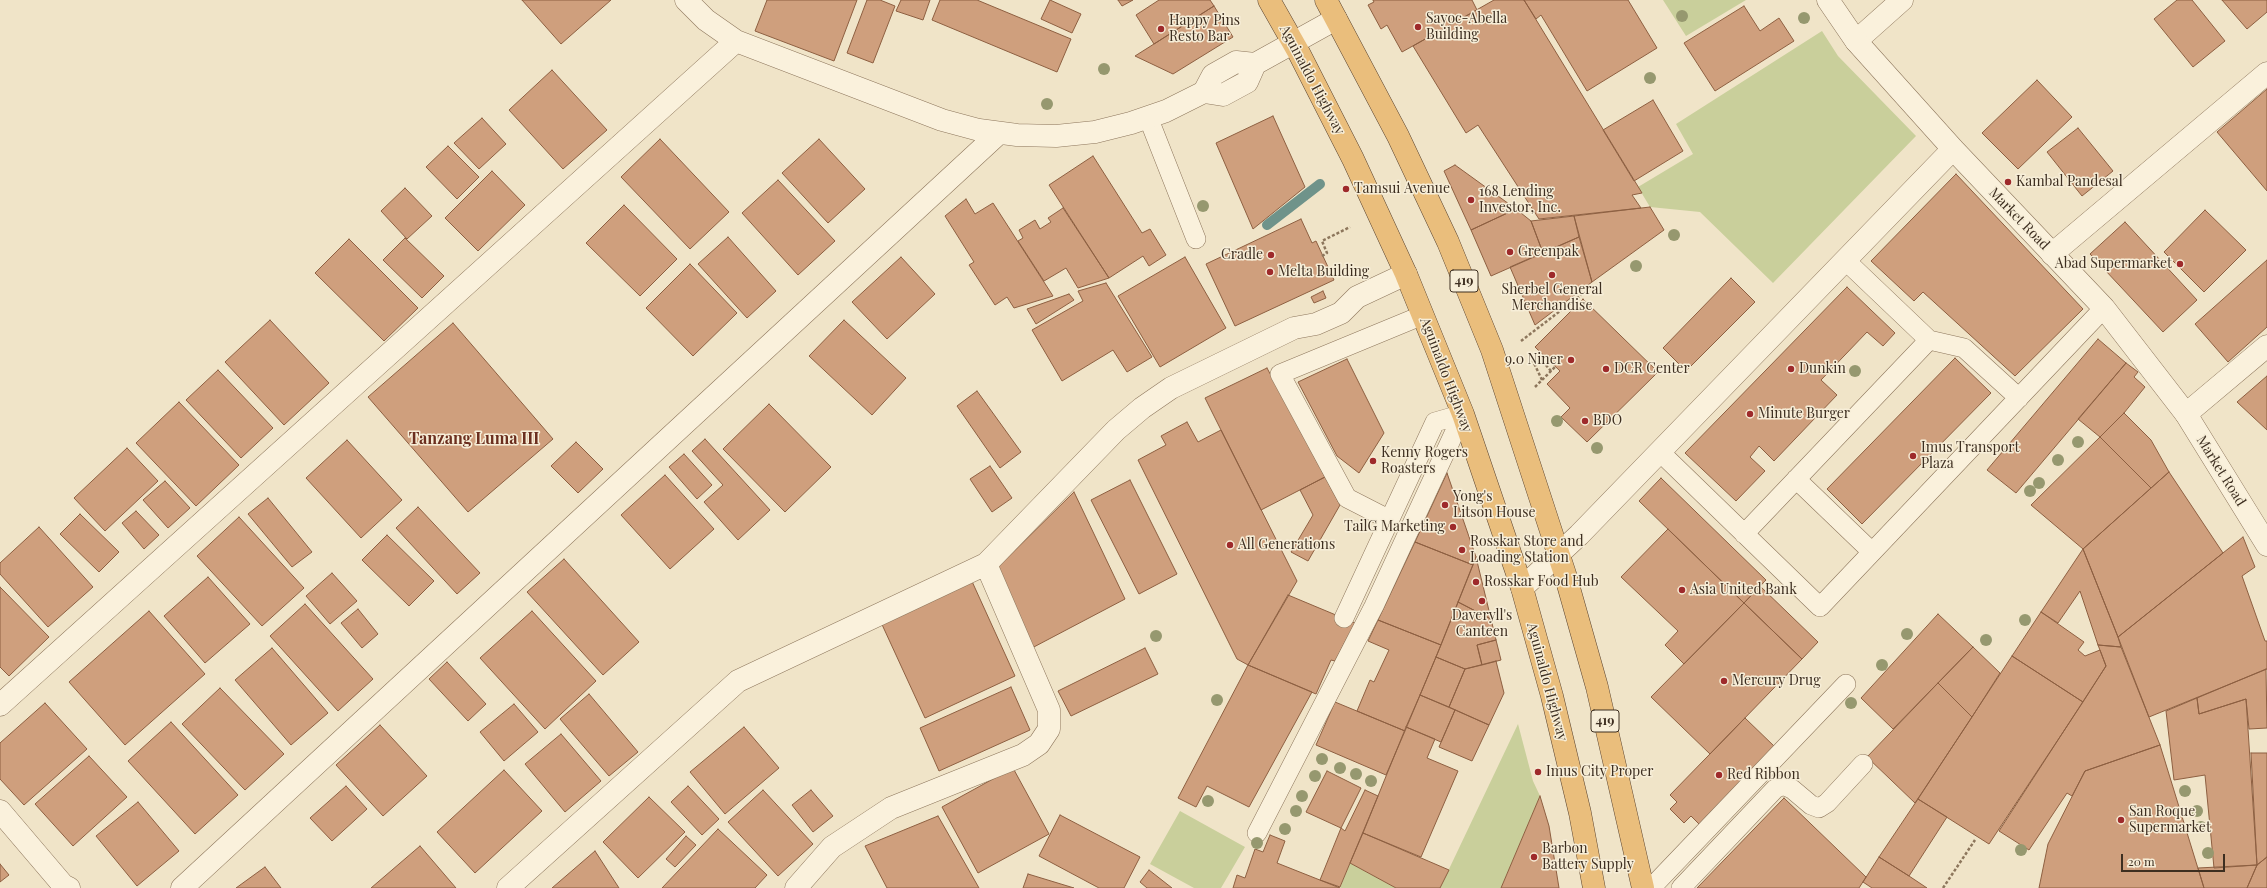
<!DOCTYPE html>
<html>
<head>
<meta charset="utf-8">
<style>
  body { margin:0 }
  #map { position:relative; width:2267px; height:888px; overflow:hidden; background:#f0e4c8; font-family:"Playfair Display",serif }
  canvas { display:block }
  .scale { position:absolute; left:2121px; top:854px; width:104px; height:18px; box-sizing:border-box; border:2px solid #3d2e20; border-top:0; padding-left:5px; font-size:12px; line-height:14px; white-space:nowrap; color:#3d2e20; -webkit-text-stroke:3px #f7eed8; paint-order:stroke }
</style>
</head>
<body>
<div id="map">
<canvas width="2267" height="888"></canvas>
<div class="scale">20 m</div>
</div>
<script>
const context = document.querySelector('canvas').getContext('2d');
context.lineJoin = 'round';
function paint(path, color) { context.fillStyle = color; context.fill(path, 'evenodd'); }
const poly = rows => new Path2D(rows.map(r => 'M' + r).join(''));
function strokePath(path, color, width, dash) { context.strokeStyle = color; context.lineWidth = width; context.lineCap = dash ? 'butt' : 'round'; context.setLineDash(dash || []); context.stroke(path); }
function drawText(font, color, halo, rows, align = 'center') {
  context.font = font + ' "Playfair Display",serif'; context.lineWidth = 3; context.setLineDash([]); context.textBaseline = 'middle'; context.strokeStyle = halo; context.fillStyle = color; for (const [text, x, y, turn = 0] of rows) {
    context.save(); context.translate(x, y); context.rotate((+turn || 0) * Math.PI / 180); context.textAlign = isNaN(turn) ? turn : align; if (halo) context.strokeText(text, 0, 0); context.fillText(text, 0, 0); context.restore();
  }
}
paint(poly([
  [1663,0,1746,0,1686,36],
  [1822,31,1838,56,1916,136,1773,283,1700,212,1650,207,1638,187,1693,154,1676,124],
  [1518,724,1533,781,1540,796,1501,888,1440,888],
  [1180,811,1245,847,1221,888,1194,888,1150,864],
  [1350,863,1396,888,1340,888]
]), '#c9cf9b');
strokePath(poly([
  [1267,225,1320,184]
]), '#6f938a', 10);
const building = poly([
  [522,0,611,0,561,44,522,0],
  [767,0,857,0,834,61,755,31,767,0],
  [867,0,880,0,895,6,873,63,847,53,867,0],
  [901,0,930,0,923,20,896,11,901,0],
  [940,0,977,0,1071,39,1057,72,932,20,940,0],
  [1050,0,1081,14,1072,33,1041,19,1050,0],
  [1118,0,1133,0,1122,6,1118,0],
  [1159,0,1210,0,1214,6,1154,44,1136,15,1159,0],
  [1373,0,1472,0,1477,10,1402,52,1387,25,1381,29,1368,5,1374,2,1373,0],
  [1494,0,1524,0,1642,193,1632,195,1641,208,1539,219,1478,125,1466,133,1413,46,1494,0],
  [1524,0,1628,0,1657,48,1587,91,1541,15,1536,19,1524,0],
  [2177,0,2192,0,2225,41,2193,67,2154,19,2177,0],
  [2222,0,2267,0,2267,12,2247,29,2222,0],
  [1214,6,1233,37,1173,74,1135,56,1214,6],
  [1744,6,1760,31,1779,18,1794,41,1715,91,1684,43,1744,6],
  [552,70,607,130,563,169,509,110,552,70],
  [2037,80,2072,117,2018,169,1982,133,2037,80],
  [2267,89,2267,191,2217,132,2267,89],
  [1653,100,1683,151,1634,181,1603,130,1653,100],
  [1273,116,1305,187,1253,229,1216,143,1273,116],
  [482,118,506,144,479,169,454,143,482,118],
  [2078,128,2113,171,2082,196,2047,152,2078,128],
  [660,139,729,212,690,249,621,177,660,139],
  [819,139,865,189,828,223,782,173,819,139],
  [448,146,479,177,457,199,426,167,448,146],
  [1093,156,1142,233,1150,229,1166,255,1149,266,1143,256,1109,278,1049,185,1093,156],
  [1455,165,1516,209,1471,230,1444,171,1455,165],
  [492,171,525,205,478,251,445,218,492,171],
  [1956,174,2083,309,2015,376,1923,292,1914,301,1871,261,1956,174],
  [778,180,835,241,798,275,742,213,778,180],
  [405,188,432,216,407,239,381,211,405,188],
  [966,199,975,214,993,203,1053,296,1014,308,1007,297,995,305,969,265,974,262,945,216,966,199],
  [624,205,677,259,640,296,586,243,624,205],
  [1650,207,1664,230,1592,282,1574,216,1650,207],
  [1063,208,1109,278,1078,288,1066,268,1044,281,1018,241,1023,238,1019,230,1035,220,1040,229,1051,222,1048,218,1063,208],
  [1516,209,1531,221,1543,253,1491,276,1471,230,1516,209],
  [2205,210,2246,250,2204,292,2164,252,2205,210],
  [1574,216,1579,237,1543,253,1531,221,1574,216],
  [1301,219,1312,243,1316,241,1334,280,1235,326,1206,264,1301,219],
  [2125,222,2197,300,2163,332,2090,254,2125,222],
  [728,237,776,291,747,318,698,264,728,237],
  [1579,237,1592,282,1535,325,1510,267,1579,237],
  [405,238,444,276,422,298,383,260,405,238],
  [349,239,418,308,384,341,315,273,349,239],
  [901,257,935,294,887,339,852,302,901,257],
  [1185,257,1226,328,1160,367,1118,296,1185,257],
  [2267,260,2267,327,2228,362,2195,324,2267,260],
  [690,264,737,313,693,356,646,308,690,264],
  [1731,278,1755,302,1686,371,1663,348,1731,278],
  [1106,283,1152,357,1127,372,1113,350,1062,381,1032,330,1083,301,1078,291,1106,283],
  [1847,287,1895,333,1883,346,1867,332,1821,380,1837,395,1774,461,1759,446,1750,457,1765,471,1736,501,1685,453,1847,287],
  [1323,291,1326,298,1314,303,1311,297,1323,291],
  [1069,294,1074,300,1036,324,1027,309,1069,294],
  [1583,299,1658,372,1587,442,1561,417,1570,408,1547,384,1560,371,1535,347,1583,299],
  [270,320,329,383,284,425,225,362,270,320],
  [844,320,906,378,872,415,809,356,844,320],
  [453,323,553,439,468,512,368,397,453,323],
  [2098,339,2126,363,2016,493,1987,470,2098,339],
  [1955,358,1991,393,1862,524,1827,489,1955,358],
  [1347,359,1384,433,1359,473,1337,456,1298,382,1347,359],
  [2126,363,2138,372,2134,377,2145,387,2124,413,2100,437,2078,419,2126,363],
  [1267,368,1325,477,1261,510,1205,398,1267,368],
  [218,370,273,428,241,458,186,400,218,370],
  [2267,376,2267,430,2237,402,2267,376],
  [977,391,1021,452,1000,468,957,406,977,391],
  [179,402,239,465,196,506,136,443,179,402],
  [769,404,831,467,785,512,723,449,769,404],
  [2124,413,2151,440,2169,472,2151,488,2100,437,2124,413],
  [1187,422,1198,442,1221,430,1297,581,1248,665,1237,659,1138,460,1166,445,1161,436,1187,422],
  [2100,437,2151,488,2083,549,2031,505,2100,437],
  [705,439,770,510,738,540,704,502,723,485,692,451,705,439],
  [347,440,402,500,361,538,306,478,347,440],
  [576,442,603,469,578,493,551,466,576,442],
  [127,448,158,481,105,531,74,498,127,448],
  [684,454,712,485,697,499,669,467,684,454],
  [990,466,1012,498,992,512,970,479,990,466],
  [2169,472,2223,553,2118,637,2083,549,2169,472],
  [1447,473,1476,557,1473,565,1415,542,1447,473],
  [665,475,714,529,670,569,621,515,665,475],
  [1325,477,1340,505,1308,561,1291,552,1313,515,1300,490,1325,477],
  [1661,478,1766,580,1744,603,1639,501,1661,478],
  [1130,480,1177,574,1139,594,1091,500,1130,480],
  [165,481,190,508,168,528,143,500,165,481],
  [1074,492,1125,599,1030,649,995,570,1074,492],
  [268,498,312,552,292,567,248,514,268,498],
  [418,507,480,573,457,594,396,528,418,507],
  [136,511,159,535,144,549,122,523,136,511],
  [80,514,119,552,99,572,60,534,80,514],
  [239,517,304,588,262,626,197,556,239,517],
  [39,527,93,587,48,627,0,574,0,563,39,527],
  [1668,529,1744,603,1684,664,1665,645,1678,631,1621,577,1668,529],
  [387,535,434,581,409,606,362,560,387,535],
  [2243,537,2255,567,2242,576,2265,641,2267,641,2267,669,2149,717,2118,637,2243,537],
  [1415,542,1473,565,1441,645,1378,620,1415,542],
  [2083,549,2118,637,2121,647,2098,645,2080,591,2058,623,2041,612,2083,549],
  [1476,557,1491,619,1458,602,1476,557],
  [564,559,639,642,603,675,527,592,564,559],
  [332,573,357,601,330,624,306,596,332,573],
  [208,577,250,624,205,663,164,616,208,577],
  [970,577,1015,676,925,718,879,618,970,577],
  [1760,586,1818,642,1802,659,1744,603,1760,586],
  [0,587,49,637,9,676,0,667,0,587],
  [1288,595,1355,623,1335,661,1331,660,1316,694,1248,665,1288,595],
  [1458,602,1491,619,1496,640,1477,645,1482,665,1465,669,1436,657,1458,602],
  [1744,603,1802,659,1710,754,1651,697,1744,603],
  [305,604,373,679,338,711,270,636,305,604],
  [358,609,378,634,362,648,341,623,358,609],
  [149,611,205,674,125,745,69,682,149,611],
  [532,611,596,681,545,729,480,658,532,611],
  [2041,612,2084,642,2078,650,2085,656,2100,650,2106,666,2083,702,2012,656,2041,612],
  [1938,614,1973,647,1893,729,1861,698,1938,614],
  [1378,620,1441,645,1405,731,1357,711,1370,680,1374,682,1389,650,1368,641,1378,620],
  [1496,640,1501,660,1482,665,1477,645,1496,640],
  [2098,645,2121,647,2160,745,2085,771,2072,796,2067,793,2029,850,1999,831,2106,666,2098,645],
  [1973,647,2000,673,1972,717,1938,683,1973,647],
  [272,648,328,713,291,745,235,680,272,648],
  [1145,648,1158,674,1071,716,1058,691,1145,648],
  [2012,656,2083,702,1989,844,1918,799,2012,656],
  [1436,657,1465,669,1449,707,1420,695,1436,657],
  [1496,661,1504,693,1489,725,1449,707,1465,669,1496,661],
  [447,662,486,704,468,721,429,679,447,662],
  [1248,665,1312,692,1249,807,1207,786,1196,807,1178,798,1248,665],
  [2266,669,2267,728,2249,729,2246,699,2199,714,2197,698,2266,669],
  [1938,683,1972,717,1915,803,1867,757,1938,683],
  [1011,687,1030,730,939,771,920,728,1011,687],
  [220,688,284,754,245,790,182,724,220,688],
  [589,694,638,752,609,776,560,719,589,694],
  [1420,695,1455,710,1441,742,1406,727,1420,695],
  [2197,698,2199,714,2246,699,2257,865,2214,868,2205,775,2174,780,2166,711,2197,698],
  [1335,702,1405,731,1386,775,1316,745,1335,702],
  [45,703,87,749,24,805,0,779,0,743,45,703],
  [514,704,538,732,504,761,480,732,514,704],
  [1455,710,1489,725,1472,761,1439,747,1455,710],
  [1745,718,1775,747,1699,824,1691,816,1684,823,1670,809,1677,802,1670,795,1745,718],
  [171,722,238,795,195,834,128,761,171,722],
  [380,725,427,776,383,816,336,765,380,725],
  [744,727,779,768,725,814,690,772,744,727],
  [1406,727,1435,739,1427,758,1458,771,1421,857,1363,833,1406,727],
  [561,734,601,781,565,812,525,764,561,734],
  [2160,745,2204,888,2039,888,2048,844,2085,771,2160,745],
  [2251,753,2267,753,2267,857,2257,865,2251,753],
  [89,756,127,797,73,846,35,804,89,756],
  [1013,768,1049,834,978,873,942,807,1013,768],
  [504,770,542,811,475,873,437,832,504,770],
  [1327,771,1361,788,1341,828,1306,812,1327,771],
  [346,786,367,809,332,841,310,818,346,786],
  [688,786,719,819,702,835,671,802,688,786],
  [763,790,813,844,778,876,728,822,763,790],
  [811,790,833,816,813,832,792,805,811,790],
  [1365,790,1378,796,1340,887,1320,880,1341,828,1345,831,1365,790],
  [1540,796,1549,826,1559,888,1501,888,1540,796],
  [649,797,685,832,638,878,603,842,649,797],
  [1784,798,1866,877,1859,888,1697,888,1784,798],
  [1918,799,1947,817,1909,876,1879,857,1918,799],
  [138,802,179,851,137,886,96,836,138,802],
  [1060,815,1140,857,1124,888,1099,888,1039,856,1060,815],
  [938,816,979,888,887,888,865,846,938,816],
  [718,829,767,875,755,888,662,888,718,829],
  [1363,833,1449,870,1440,888,1396,888,1350,863,1363,833],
  [1270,835,1285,841,1277,863,1340,888,1233,888,1237,875,1245,878,1255,849,1263,852,1270,835],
  [686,836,696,845,675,867,666,859,686,836],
  [420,846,456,888,371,888,420,846],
  [595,851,619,888,552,888,595,851],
  [1879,857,1909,876,1927,888,1872,888,1863,882,1879,857],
  [2267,857,2267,888,2247,888,2257,865,2267,857],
  [0,864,9,875,0,882,0,864],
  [2257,865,2247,888,2204,888,2198,868,2257,865],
  [265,867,281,888,236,888,265,867],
  [1149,870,1172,888,1147,888,1140,882,1149,870],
  [1028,874,1074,888,1023,888,1028,874]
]);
paint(building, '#cf9f7d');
strokePath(building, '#8d5f41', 1);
const service = poly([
  [1148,117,1196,239],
  [1845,260,1929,340,1964,348,2019,398],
  [1660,452,1820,607,2104,308],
  [1796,479,1872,552],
  [1390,520,1347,498,1280,374,1423,315],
  [1744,534,1929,340],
  [1344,618,1435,422,1463,414],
  [1257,833,1374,606,1463,414],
  [1651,888,1846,684],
  [1681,888,1775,789,1783,785,1792,789,1811,805,1819,808,1827,803,1863,764]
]);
const minor = poly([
  [686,0,706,20,736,41,942,120,979,130,1017,135,1056,136,1095,132,1131,123,1166,111,1204,92,1213,75,1236,62,1255,64,1336,19],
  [1856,41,1902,0],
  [1204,92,1223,95,1247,82,1255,64],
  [2052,254,2267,73],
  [2186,414,2267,346],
  [0,705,736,41],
  [0,811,63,885,69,888],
  [182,888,999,133],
  [508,888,738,681,986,564,1116,430,1142,408,1171,388,1294,328,1316,324,1341,313,1357,297,1406,274],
  [796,888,832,847,891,808,1023,755,1039,744,1049,729,1049,710,986,564]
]);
const tertiary = poly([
  [1828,0,1856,41,1953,149,2104,308,2186,414,2267,545],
  [1522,588,1579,535,1953,149]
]);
const trunk = poly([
  [1269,0,1299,53,1353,159,1406,274,1463,414,1522,588,1552,696,1580,813,1594,888],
  [1326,0,1398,136,1448,242,1492,350,1565,574,1597,687,1643,888]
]);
strokePath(service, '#8d765c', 20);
strokePath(minor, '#8d765c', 23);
strokePath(tertiary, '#8d765c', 23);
strokePath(trunk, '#5b4430', 23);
strokePath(poly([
  [1322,256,1327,253,1322,241,1350,227],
  [1521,341,1581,295],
  [1542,380,1533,361,1538,356,1551,371],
  [1535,387,1555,367],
  [1943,888,1975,840]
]), '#8d765c', 2.5, [3, 2]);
strokePath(service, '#faf1dc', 19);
strokePath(minor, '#faf1dc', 22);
strokePath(tertiary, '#faf1dc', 22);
strokePath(trunk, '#eabe7c', 22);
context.fillStyle = '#96986f';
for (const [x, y] of [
  [1682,16],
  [1804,18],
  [1104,69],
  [1650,78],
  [1047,104],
  [1203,206],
  [1674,235],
  [1636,266],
  [1855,371],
  [1557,421],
  [2078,442],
  [1597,448],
  [2058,460],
  [2039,483],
  [2030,491],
  [2025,620],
  [1907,634],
  [1156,636],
  [1986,640],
  [1882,665],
  [1217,700],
  [1851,703],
  [1322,759],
  [1340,768],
  [1356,774],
  [1315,776],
  [1371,781],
  [2185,791],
  [1302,796],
  [1208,801],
  [1296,811],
  [2197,811],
  [2201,827],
  [1285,829],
  [1257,843],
  [2021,850],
  [2208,853]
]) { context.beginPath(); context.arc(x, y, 6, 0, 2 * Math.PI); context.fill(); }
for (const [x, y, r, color] of [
  [1418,27,4,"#9e2a2b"],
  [1161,29,4,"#9e2a2b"],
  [2008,182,4,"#9e2a2b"],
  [1346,189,4,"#9e2a2b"],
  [1471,200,4,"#9e2a2b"],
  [1510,252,4,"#9e2a2b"],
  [1271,255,4,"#9e2a2b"],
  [2180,264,4,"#9e2a2b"],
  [1270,272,4,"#9e2a2b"],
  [1552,275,4,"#9e2a2b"],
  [1571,360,4,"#9e2a2b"],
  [1606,369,4,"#9e2a2b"],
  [1791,369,4,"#9e2a2b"],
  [1750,414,4,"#9e2a2b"],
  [1585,421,4,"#9e2a2b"],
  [1913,456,4,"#9e2a2b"],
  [1373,461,4,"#9e2a2b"],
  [1445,505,4,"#9e2a2b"],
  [1453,527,4,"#9e2a2b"],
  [1230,545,4,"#9e2a2b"],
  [1462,550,4,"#9e2a2b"],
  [1476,582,4,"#9e2a2b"],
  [1682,590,4,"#9e2a2b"],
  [1482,601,4,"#9e2a2b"],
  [1724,681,4,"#9e2a2b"],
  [1538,772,4,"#9e2a2b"],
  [1719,775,4,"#9e2a2b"],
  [2121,820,4,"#9e2a2b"],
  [1534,857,4,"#9e2a2b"]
]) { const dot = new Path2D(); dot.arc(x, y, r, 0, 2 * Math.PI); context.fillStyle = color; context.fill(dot); strokePath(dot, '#f7eed8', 1.5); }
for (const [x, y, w] of [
  [1464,281,28],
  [1605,721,28]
]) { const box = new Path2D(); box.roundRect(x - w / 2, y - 11, w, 22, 3); context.fillStyle = '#f7eed8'; context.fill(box); strokePath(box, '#3d2e20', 1); }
drawText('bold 13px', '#3d2e20', null, [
  ["419",1464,281],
  ["419",1605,721]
]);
drawText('14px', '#3d2e20', '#f7eed8', [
  ["Sayoc-Abella",1426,19],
  ["Building",1426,35],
  ["Happy Pins",1169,21],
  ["Resto Bar",1169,37],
  ["Kambal Pandesal",2016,182],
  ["Tamsui Avenue",1354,189],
  ["168 Lending",1479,192],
  ["Investor, Inc.",1479,208],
  ["Greenpak",1518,252],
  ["Cradle",1263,255,"right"],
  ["Abad Supermarket",2172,264,"right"],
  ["Melta Building",1278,272],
  ["Sherbel General",1552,290,"center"],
  ["Merchandise",1552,306,"center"],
  ["9.0 Niner",1563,360,"right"],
  ["DCR Center",1614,369],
  ["Dunkin",1799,369],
  ["Minute Burger",1758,414],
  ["BDO",1593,421],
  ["Imus Transport",1921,448],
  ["Plaza",1921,464],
  ["Kenny Rogers",1381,453],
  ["Roasters",1381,469],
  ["Yong's",1453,497],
  ["Litson House",1453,513],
  ["TailG Marketing",1445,527,"right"],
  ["Rosskar Store and",1470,542],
  ["Loading Station",1470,558],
  ["All Generations",1238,545],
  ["Rosskar Food Hub",1484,582],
  ["Asia United Bank",1690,590],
  ["Daveryll's",1482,616,"center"],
  ["Canteen",1482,632,"center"],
  ["Mercury Drug",1732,681],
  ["Imus City Proper",1546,772],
  ["Red Ribbon",1727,775],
  ["San Roque",2129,812],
  ["Supermarket",2129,828],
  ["Barbon",1542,849],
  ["Battery Supply",1542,865]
], 'left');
drawText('14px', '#3d2e20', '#f7eed8', [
  ["Aguinaldo Highway",1312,80,62],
  ["Market Road",2019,219,46],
  ["Aguinaldo Highway",1446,375,69],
  ["Market Road",2221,471,58],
  ["Aguinaldo Highway",1547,682,75]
]);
drawText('bold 16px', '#6b2e1e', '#f7eed8', [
  ["Tanzang Luma III",474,439]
]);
</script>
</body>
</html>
